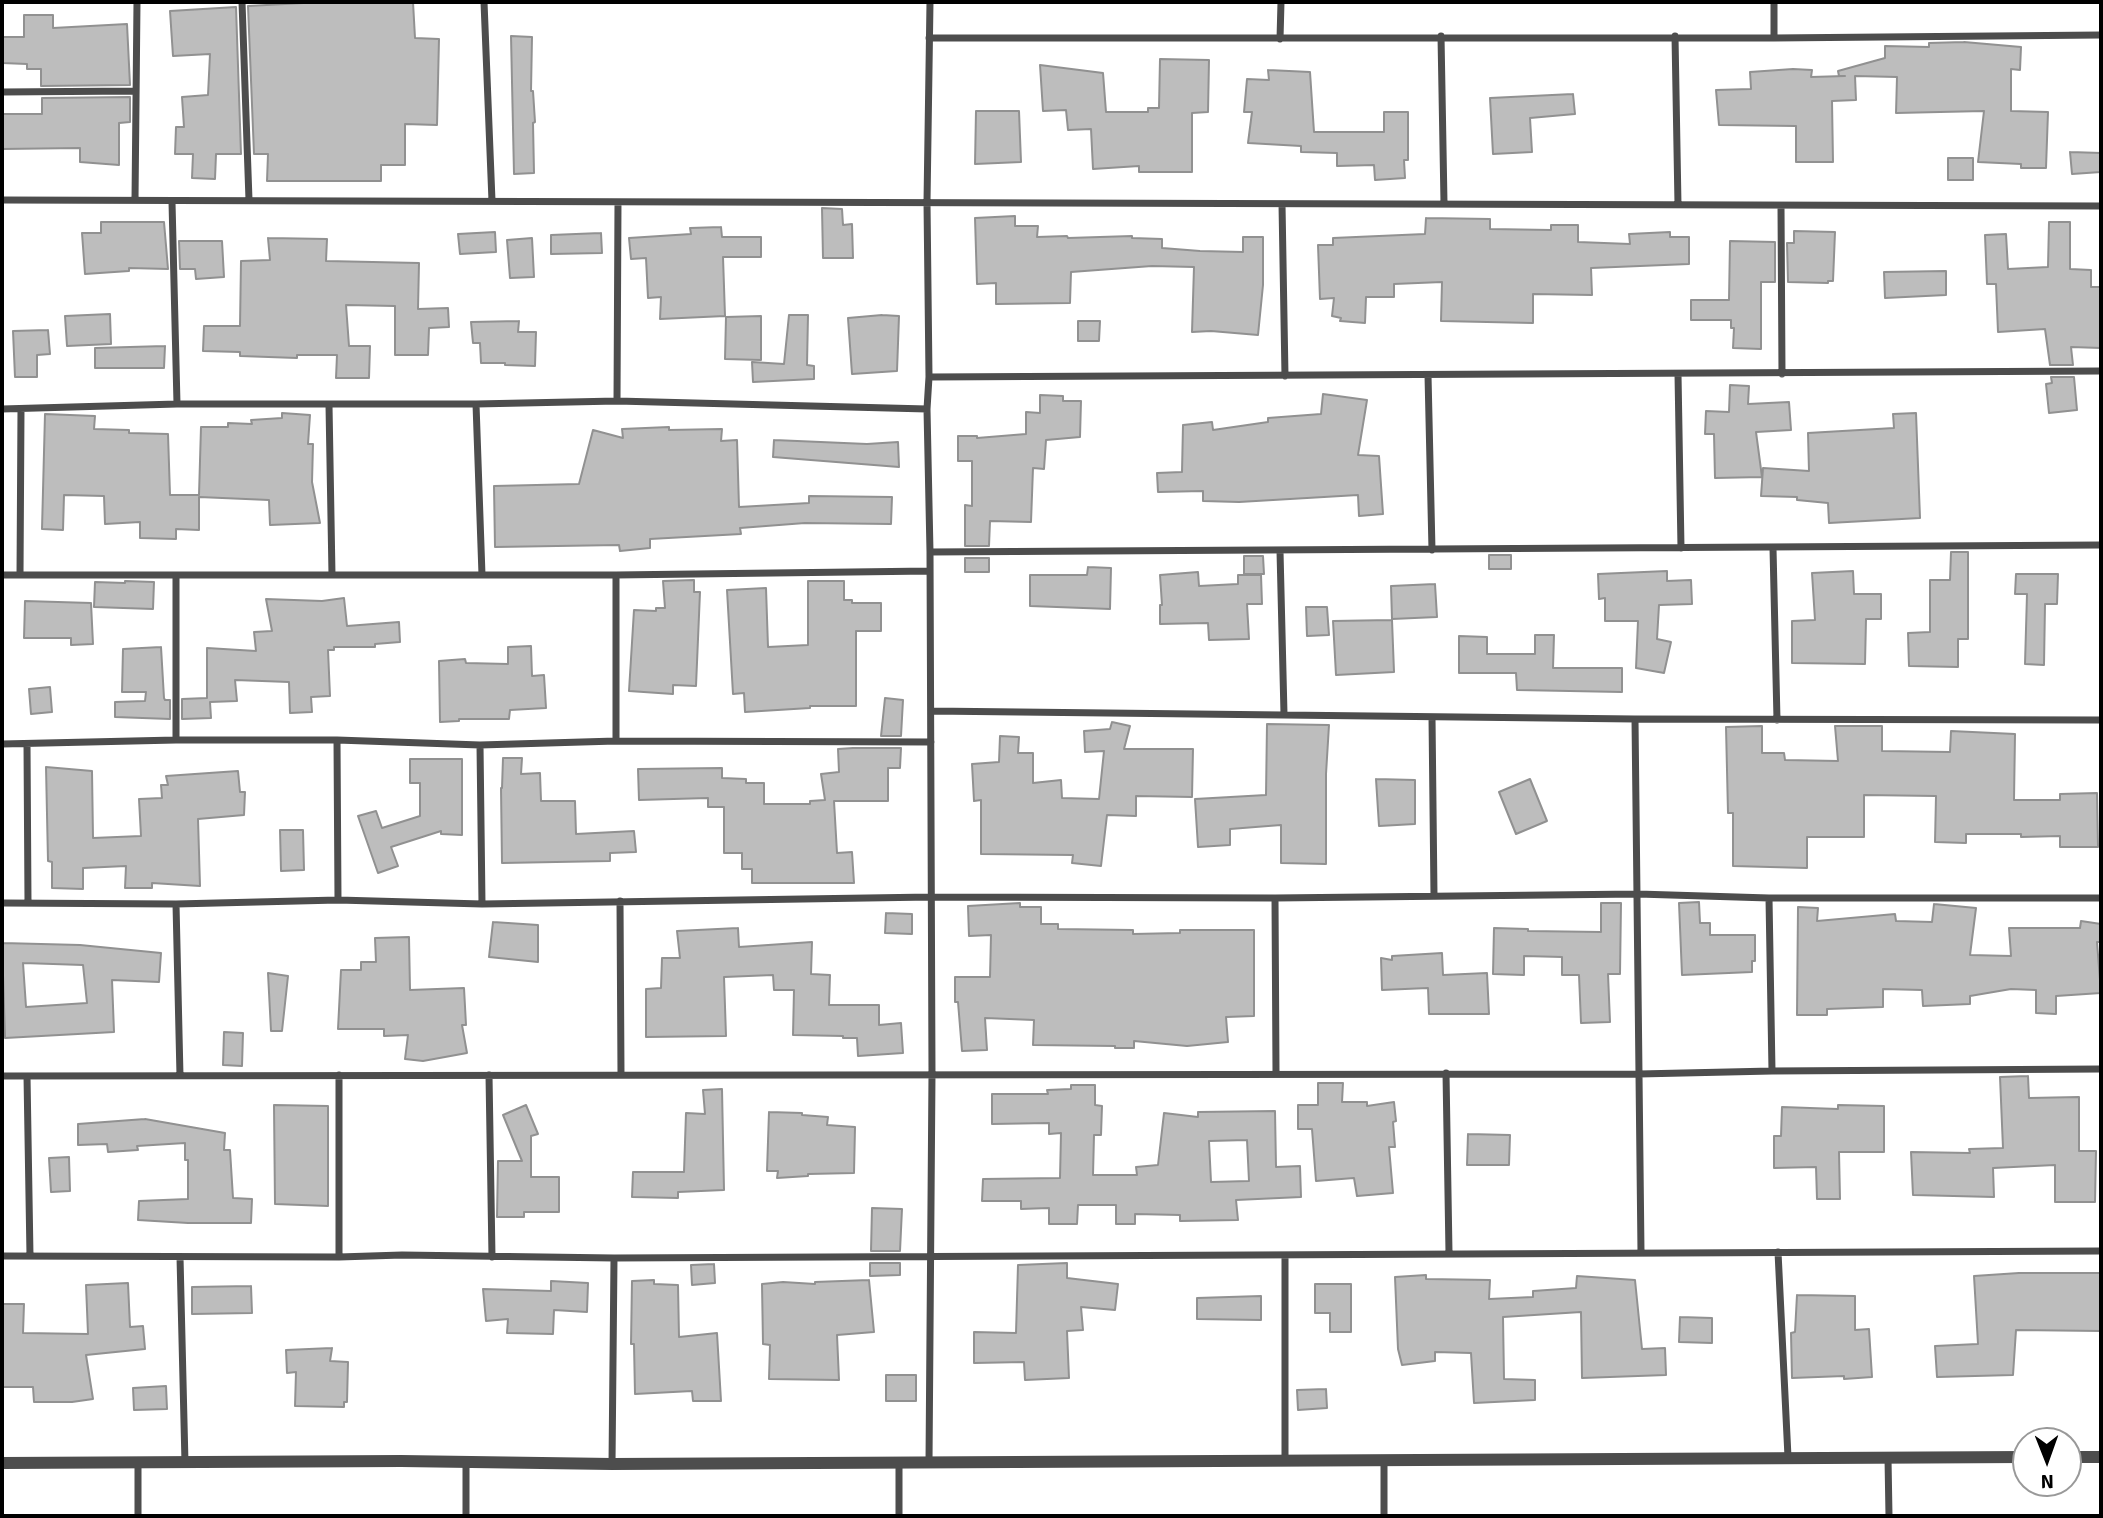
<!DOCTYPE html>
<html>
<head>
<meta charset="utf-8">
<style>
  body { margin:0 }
  #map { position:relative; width:2103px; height:1518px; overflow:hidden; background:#fff; font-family:Signika,sans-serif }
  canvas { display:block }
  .frame { position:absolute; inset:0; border:4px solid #000; pointer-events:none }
  .north { position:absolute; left:2012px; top:1427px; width:70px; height:70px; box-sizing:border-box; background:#fff; border:2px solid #999; border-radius:50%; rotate:179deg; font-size:19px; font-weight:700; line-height:28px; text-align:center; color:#000 }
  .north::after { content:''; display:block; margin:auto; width:24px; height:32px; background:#000; clip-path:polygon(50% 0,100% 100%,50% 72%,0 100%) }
</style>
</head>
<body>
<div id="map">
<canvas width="2103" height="1518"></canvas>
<div class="frame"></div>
<div class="north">N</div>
</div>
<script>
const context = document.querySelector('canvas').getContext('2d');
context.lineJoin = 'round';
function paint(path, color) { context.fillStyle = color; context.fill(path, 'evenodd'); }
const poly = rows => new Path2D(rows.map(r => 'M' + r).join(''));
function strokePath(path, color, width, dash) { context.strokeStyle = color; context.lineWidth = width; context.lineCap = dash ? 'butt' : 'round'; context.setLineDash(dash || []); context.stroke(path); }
const building = poly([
  [322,2,413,2,415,38,439,39,437,125,405,124,405,165,381,165,381,181,267,181,268,154,254,154,248,6,322,2],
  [236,7,241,154,216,154,215,179,192,178,193,154,175,154,176,127,184,127,182,97,208,95,210,54,173,56,170,11,236,7],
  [24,15,53,15,53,28,127,24,130,85,41,86,41,69,27,69,27,64,2,63,2,37,24,37,24,15],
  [511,36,532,37,531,91,533,91,535,122,533,123,534,173,514,174,511,36],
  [1964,42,2021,47,2020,70,2011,69,2011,111,2048,112,2046,168,2021,168,2021,164,1978,162,1984,111,1896,113,1897,77,1855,76,1856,100,1832,101,1833,162,1796,162,1796,126,1719,125,1716,90,1751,89,1750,72,1793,69,1812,70,1811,77,1845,76,1839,76,1838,71,1885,58,1885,46,1929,47,1929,43,1964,42],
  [1160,59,1209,60,1208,112,1192,113,1192,172,1139,172,1139,166,1093,169,1091,129,1068,130,1066,110,1043,111,1040,65,1103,73,1106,112,1148,112,1148,108,1159,108,1160,59],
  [1268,70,1310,72,1314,132,1384,132,1384,112,1408,112,1408,160,1404,160,1405,178,1375,180,1374,165,1337,166,1337,153,1301,152,1301,146,1248,143,1252,112,1244,112,1247,79,1269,80,1268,70],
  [1573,94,1575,114,1530,118,1532,152,1493,154,1490,98,1573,94],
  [130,97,130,122,119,123,119,165,80,162,80,148,2,149,2,114,42,114,42,98,130,97],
  [976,111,1019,111,1021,162,975,164,976,111],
  [2070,152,2101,153,2101,172,2072,174,2070,152],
  [1948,158,1973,158,1973,180,1948,180,1948,158],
  [822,208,842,209,843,225,852,224,853,258,823,258,822,208],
  [1015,216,1015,226,1038,226,1037,237,1067,236,1068,238,1132,236,1132,238,1162,239,1162,248,1200,251,1243,252,1243,237,1263,237,1263,285,1258,335,1211,331,1192,332,1194,267,1152,266,1071,272,1070,303,996,304,996,283,977,284,975,218,1015,216],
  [1426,218,1490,219,1490,229,1551,230,1551,225,1578,225,1578,242,1630,244,1629,234,1670,232,1670,237,1689,237,1689,264,1591,268,1592,295,1533,294,1533,323,1441,321,1442,282,1394,284,1394,297,1366,297,1365,323,1340,321,1341,318,1332,316,1334,298,1320,299,1318,245,1333,245,1333,238,1425,234,1426,218],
  [101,222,164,222,168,269,129,268,129,271,85,274,82,233,101,233,101,222],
  [2049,222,2070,222,2070,269,2091,270,2091,287,2101,287,2101,348,2071,347,2073,365,2050,365,2045,329,1998,332,1996,284,1987,284,1985,235,2006,234,2008,269,2048,267,2049,222],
  [721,227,722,237,761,237,761,257,723,257,725,316,660,319,661,297,648,298,646,258,631,259,629,238,691,234,690,228,721,227],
  [1794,231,1835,232,1833,281,1828,281,1828,283,1788,282,1787,243,1794,243,1794,231],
  [495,232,496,252,460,254,458,234,495,232],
  [601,233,602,253,551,254,551,235,601,233],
  [268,238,327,239,326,261,419,263,418,309,448,308,449,327,429,328,428,355,395,355,395,306,346,305,349,346,370,346,369,378,336,378,337,355,297,355,297,358,240,356,240,352,203,351,204,326,240,326,241,261,270,260,268,238],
  [532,238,534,277,510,278,507,240,532,238],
  [179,241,222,241,224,277,196,279,195,269,180,269,179,241],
  [1730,241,1775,242,1775,282,1761,282,1761,349,1733,348,1734,328,1731,328,1731,320,1691,320,1691,300,1729,300,1730,241],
  [1946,271,1946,295,1885,298,1884,272,1946,271],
  [110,314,111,344,67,346,65,316,110,314],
  [789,315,808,315,807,365,814,366,814,379,753,382,752,362,784,364,789,315],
  [882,315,899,316,897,371,852,374,848,318,882,315],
  [761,316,761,360,725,359,726,317,761,316],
  [519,321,518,332,536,332,535,366,505,365,505,363,481,363,480,343,473,343,471,322,519,321],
  [1078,321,1100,321,1099,341,1078,341,1078,321],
  [48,330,50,354,37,355,37,377,15,377,13,331,48,330],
  [165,346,164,368,95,368,95,348,165,346],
  [2051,377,2074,377,2077,410,2049,413,2046,384,2052,383,2051,377],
  [1730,385,1749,386,1748,404,1789,402,1791,430,1756,432,1762,477,1715,478,1714,434,1705,434,1706,411,1729,412,1730,385],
  [1323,394,1367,400,1358,455,1379,456,1383,514,1359,516,1358,495,1239,502,1203,501,1203,491,1158,492,1157,473,1182,472,1183,425,1212,422,1213,430,1268,422,1268,418,1321,414,1323,394],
  [1040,395,1063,396,1063,401,1081,401,1080,437,1046,440,1044,469,1033,468,1031,522,990,521,989,546,965,546,965,505,972,506,972,461,958,461,958,436,977,436,977,438,1026,434,1026,412,1040,413,1040,395],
  [282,413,310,415,308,444,313,444,312,482,320,523,270,525,269,500,199,497,199,530,176,529,176,539,140,538,140,522,105,524,104,496,64,495,63,530,42,529,45,414,95,416,94,429,129,430,129,433,168,434,170,495,199,495,201,427,228,427,228,423,252,424,251,420,282,418,282,413],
  [1916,413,1920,518,1829,523,1828,503,1797,500,1797,497,1761,496,1763,468,1809,471,1808,433,1894,428,1893,414,1916,413],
  [669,427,669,430,722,429,721,441,737,440,739,507,809,503,809,496,892,497,891,524,805,523,740,528,741,534,650,539,650,548,620,551,619,545,495,547,494,486,579,484,593,430,623,438,622,429,669,427],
  [774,440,867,444,898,442,899,467,773,457,774,440],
  [1951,552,1968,552,1968,639,1958,639,1958,667,1909,666,1908,633,1930,632,1930,580,1950,580,1951,552],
  [1489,555,1511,555,1511,569,1489,569,1489,555],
  [1244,556,1263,556,1264,574,1244,574,1244,556],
  [965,558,989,558,989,572,965,572,965,558],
  [1088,567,1111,568,1110,609,1030,606,1030,575,1087,575,1088,567],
  [1667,571,1667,581,1691,580,1692,604,1659,605,1657,639,1671,642,1664,673,1636,668,1638,621,1605,621,1605,598,1599,599,1598,574,1667,571],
  [1853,571,1854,594,1881,594,1881,619,1866,619,1865,664,1792,663,1792,621,1815,620,1812,573,1853,571],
  [1198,572,1199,586,1238,584,1238,575,1261,575,1262,604,1247,604,1249,639,1209,640,1208,623,1160,624,1160,605,1162,605,1160,575,1198,572],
  [2016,574,2058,574,2057,604,2045,604,2044,665,2025,664,2027,594,2015,594,2016,574],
  [694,580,694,592,700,592,696,686,673,685,673,694,629,691,634,610,656,611,656,608,665,608,663,581,694,580],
  [125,581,154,582,153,609,94,607,95,582,125,583,125,581],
  [808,581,844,581,844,600,852,600,852,603,881,603,881,631,856,631,856,706,810,706,810,708,745,712,744,693,733,694,727,590,766,588,768,647,808,645,808,581],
  [1435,584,1437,617,1392,619,1391,586,1435,584],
  [344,598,347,626,399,622,400,642,375,644,375,647,334,647,334,650,328,650,330,696,311,697,312,712,290,713,289,682,235,680,237,701,210,702,211,718,182,719,182,699,207,698,207,648,256,651,254,632,272,631,266,599,322,601,344,598],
  [25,601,91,603,93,644,71,645,71,638,24,638,25,601],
  [1306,607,1327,607,1329,635,1307,636,1306,607],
  [1392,620,1394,672,1336,675,1333,621,1392,620],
  [1535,635,1554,635,1553,668,1622,668,1622,692,1517,690,1516,673,1459,673,1459,636,1487,637,1487,654,1535,654,1535,635],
  [531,646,532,676,544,675,546,708,510,710,509,719,459,719,459,721,440,722,439,661,465,659,466,663,508,664,508,647,531,646],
  [161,647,164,698,165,700,170,700,170,719,115,717,115,702,145,701,146,692,122,692,123,649,161,647],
  [50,687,52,712,31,714,29,689,50,687],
  [885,698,903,700,901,736,881,736,885,698],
  [1112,722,1130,726,1124,749,1193,749,1192,797,1136,796,1136,816,1107,815,1101,866,1072,863,1073,855,981,854,981,800,974,801,972,764,999,762,1000,736,1019,737,1018,753,1033,753,1033,783,1061,780,1062,798,1099,799,1104,751,1085,752,1084,731,1110,729,1112,722],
  [1267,724,1329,725,1326,774,1326,864,1281,863,1281,825,1230,829,1230,845,1198,847,1195,799,1266,795,1267,724],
  [1762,726,1762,753,1784,753,1785,760,1838,761,1835,726,1882,726,1882,751,1950,752,1951,731,2015,734,2014,800,2060,800,2060,794,2097,793,2098,847,2060,847,2060,836,2021,837,2021,834,1966,834,1966,843,1935,842,1936,796,1864,795,1864,837,1807,837,1807,868,1733,866,1733,813,1728,813,1726,727,1762,726],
  [853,748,901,748,900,768,888,768,888,801,834,801,837,853,852,852,854,883,752,883,752,869,742,869,742,853,724,853,724,807,708,807,708,798,639,800,638,769,722,768,722,778,746,779,746,783,764,783,764,804,810,804,810,801,825,800,821,774,839,772,838,749,853,748],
  [503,758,522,758,521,774,540,773,541,801,575,801,576,834,634,831,636,852,610,853,610,861,502,863,501,788,502,788,503,758],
  [410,759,462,759,462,835,441,834,441,831,391,847,398,866,378,873,358,816,376,811,382,828,420,816,420,783,410,783,410,759],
  [46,767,92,771,93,838,141,836,139,799,162,798,161,785,168,785,166,776,238,771,240,792,245,792,244,815,198,819,200,886,152,883,152,888,125,888,126,866,83,868,83,889,52,888,52,862,48,861,46,767],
  [1376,779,1415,780,1415,824,1379,826,1376,779],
  [1530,779,1547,821,1516,834,1499,792,1530,779],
  [280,830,303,830,304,870,281,871,280,830],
  [1699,902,1700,923,1710,923,1710,935,1755,935,1755,961,1752,961,1752,972,1682,975,1679,903,1699,902],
  [1020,903,1020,907,1041,907,1041,924,1058,924,1058,929,1133,930,1133,934,1180,933,1180,930,1254,930,1254,1016,1226,1017,1228,1042,1187,1046,1134,1041,1134,1048,1115,1048,1115,1046,1033,1045,1034,1020,985,1018,987,1050,962,1051,958,1002,955,1002,955,977,990,977,991,935,969,936,968,906,1020,903],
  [1601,903,1621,903,1620,974,1608,974,1610,1022,1581,1023,1579,975,1562,975,1562,957,1524,956,1524,975,1493,974,1494,928,1528,929,1528,931,1601,932,1601,903],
  [1934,904,1976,908,1970,955,2011,956,2009,928,2080,928,2081,921,2101,924,2101,942,2097,942,2101,993,2056,996,2056,1014,2036,1013,2036,990,2011,989,1970,996,1970,1004,1923,1006,1922,990,1883,989,1883,1007,1827,1009,1827,1015,1797,1015,1798,907,1818,908,1817,921,1895,914,1896,921,1932,922,1934,904],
  [886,913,912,914,912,934,885,933,886,913],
  [493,922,538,925,538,962,489,957,493,922],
  [738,928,739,947,812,942,811,974,830,975,829,1005,879,1005,879,1025,901,1023,903,1053,858,1056,857,1038,843,1038,843,1036,793,1035,794,990,774,990,773,975,724,977,726,1036,646,1037,646,989,661,988,662,958,680,958,677,931,738,928],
  [409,937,410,990,464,988,466,1025,462,1025,467,1053,423,1061,405,1059,408,1035,384,1036,384,1029,338,1029,341,970,361,970,361,962,376,962,375,938,409,937],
  [2,943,80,945,161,953,159,982,112,980,114,1032,5,1038,2,943],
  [23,963,83,965,87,1003,26,1007,23,963],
  [1442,953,1443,975,1487,973,1489,1014,1429,1014,1428,988,1382,990,1381,958,1392,960,1392,956,1442,953],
  [268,973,288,976,282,1031,271,1031,268,973],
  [224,1032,243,1033,242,1066,223,1065,224,1032],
  [2028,1076,2029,1098,2079,1097,2079,1151,2096,1151,2095,1202,2055,1202,2055,1165,1993,1168,1994,1197,1913,1195,1911,1152,1970,1153,1969,1149,2003,1148,2000,1077,2028,1076],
  [1318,1083,1343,1083,1342,1102,1367,1102,1367,1106,1394,1102,1396,1121,1393,1122,1395,1147,1389,1147,1393,1193,1357,1196,1354,1178,1316,1181,1312,1129,1298,1129,1298,1105,1318,1105,1318,1083],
  [1071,1085,1095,1085,1095,1105,1102,1106,1101,1135,1094,1135,1093,1175,1137,1175,1136,1167,1158,1165,1164,1113,1198,1117,1198,1112,1275,1111,1276,1167,1300,1166,1301,1197,1236,1200,1238,1220,1180,1221,1180,1215,1135,1214,1135,1224,1116,1224,1116,1205,1078,1205,1077,1224,1049,1224,1049,1208,1021,1209,1021,1201,982,1201,983,1179,1060,1178,1061,1133,1049,1134,1049,1123,992,1124,992,1094,1048,1094,1047,1090,1071,1089,1071,1085],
  [1247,1140,1249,1181,1211,1182,1209,1141,1247,1140],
  [722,1089,724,1190,678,1192,678,1198,632,1197,633,1172,684,1172,686,1113,705,1114,703,1090,722,1089],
  [274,1105,328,1106,328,1206,275,1204,274,1105],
  [526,1105,538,1134,531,1136,531,1177,559,1177,559,1212,524,1212,524,1217,497,1217,498,1161,522,1161,503,1115,526,1105],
  [1838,1105,1884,1106,1884,1152,1839,1152,1840,1199,1817,1199,1816,1167,1774,1168,1774,1136,1781,1136,1782,1107,1838,1109,1838,1105],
  [769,1112,802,1113,802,1115,828,1117,827,1125,855,1127,854,1173,808,1174,808,1176,777,1178,778,1171,767,1171,769,1112],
  [145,1119,225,1133,224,1150,230,1150,233,1198,252,1199,251,1223,188,1223,138,1220,139,1201,188,1199,188,1160,185,1160,185,1143,137,1146,138,1150,108,1152,107,1144,78,1145,78,1124,145,1119],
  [1468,1134,1510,1135,1509,1165,1467,1165,1468,1134],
  [69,1157,70,1191,51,1192,49,1158,69,1157],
  [872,1208,902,1209,900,1251,871,1251,872,1208],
  [870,1263,900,1263,900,1275,870,1276,870,1263],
  [1067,1263,1067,1278,1118,1284,1115,1310,1081,1307,1083,1330,1067,1331,1069,1378,1025,1380,1024,1362,974,1363,974,1332,1016,1333,1018,1265,1067,1263],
  [714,1264,715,1283,692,1285,691,1265,714,1264],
  [2019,1273,2101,1273,2101,1331,2016,1330,2013,1375,1937,1377,1935,1346,1978,1344,1974,1276,2019,1273],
  [1426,1275,1426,1279,1490,1280,1489,1299,1533,1297,1533,1291,1576,1288,1577,1276,1635,1280,1642,1349,1665,1348,1666,1375,1582,1378,1581,1312,1503,1317,1504,1379,1535,1380,1535,1400,1474,1403,1471,1353,1435,1352,1435,1361,1402,1365,1398,1349,1395,1277,1426,1275],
  [654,1280,654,1284,678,1285,679,1337,717,1333,721,1401,693,1401,692,1391,635,1394,634,1344,631,1344,632,1281,654,1280],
  [869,1280,874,1332,837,1335,839,1380,769,1379,770,1345,763,1344,762,1284,783,1282,815,1284,815,1282,869,1280],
  [551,1281,588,1283,587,1312,554,1310,553,1334,507,1333,508,1319,486,1321,483,1289,551,1291,551,1281],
  [128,1283,130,1327,143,1326,145,1349,86,1355,93,1399,72,1402,34,1402,33,1387,2,1387,2,1304,24,1304,23,1333,88,1334,86,1285,128,1283],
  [1315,1284,1351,1284,1351,1332,1330,1332,1330,1313,1315,1313,1315,1284],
  [251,1286,252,1313,192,1314,192,1287,251,1286],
  [1797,1295,1855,1296,1855,1330,1869,1329,1872,1377,1844,1379,1844,1376,1792,1378,1791,1333,1795,1332,1797,1295],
  [1261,1296,1261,1320,1197,1319,1197,1298,1261,1296],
  [1680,1317,1712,1318,1712,1343,1679,1342,1680,1317],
  [332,1348,330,1361,348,1362,347,1402,344,1402,344,1407,295,1406,296,1372,287,1373,286,1350,332,1348],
  [886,1375,916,1375,916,1401,886,1401,886,1375],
  [166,1386,167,1409,134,1410,133,1388,166,1386],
  [1326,1389,1327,1408,1298,1410,1297,1390,1326,1389]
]);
paint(building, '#bdbdbd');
strokePath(building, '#919191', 2);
strokePath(poly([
  [242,2,249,200],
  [484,2,492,201],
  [1774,2,1774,38],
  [1441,36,1444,203],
  [1675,36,1678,205],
  [929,38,1774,38,2101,35],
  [1280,39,1281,2],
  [2,92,136,91],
  [2,200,2101,206],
  [135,200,137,2],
  [172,202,177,404],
  [1282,204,1285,376],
  [1781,206,1782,374],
  [1678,374,1681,548],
  [1428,375,1432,550],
  [929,377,2101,371],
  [617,401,618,202],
  [476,404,482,575],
  [329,405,332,575],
  [2,409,177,404,476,404,617,401,927,409],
  [1773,548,1777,720],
  [1280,551,1284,714],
  [930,552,2101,545],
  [2,575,616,575,930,571],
  [20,575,21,409],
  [176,575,176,740],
  [931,711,1635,719,2101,720],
  [1432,717,1434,896],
  [1635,719,1641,1252],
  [337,740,338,900],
  [616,741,616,575],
  [2,744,176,740,337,740,480,745,616,741,931,742],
  [27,744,28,903],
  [480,745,482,904],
  [1275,898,1276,1073],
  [1769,898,1772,1071],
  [620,901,621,1075],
  [2,903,176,904,338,900,482,904,931,897,1275,898,1638,894,1769,898,2101,898],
  [176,904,180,1076],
  [1446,1073,1449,1253],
  [339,1075,339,1257],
  [489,1075,492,1257],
  [2,1076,1639,1074,1772,1071,2101,1069],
  [27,1076,30,1256],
  [1778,1252,1788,1457],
  [1285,1255,1285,1461],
  [2,1256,339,1257,402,1255,614,1258,2101,1251],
  [180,1257,185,1463],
  [1888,1458,1889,1516],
  [899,1462,899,1516],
  [929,1462,932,1073,930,552,927,409,929,377,927,202,930,2],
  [612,1464,614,1258],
  [138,1516,138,1463],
  [466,1516,466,1463],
  [1384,1516,1384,1461]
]), '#4d4d4d', 7);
strokePath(poly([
  [2068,1457,2101,1457],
  [2,1463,401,1461,612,1464,2026,1457]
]), '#4d4d4d', 12);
</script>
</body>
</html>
